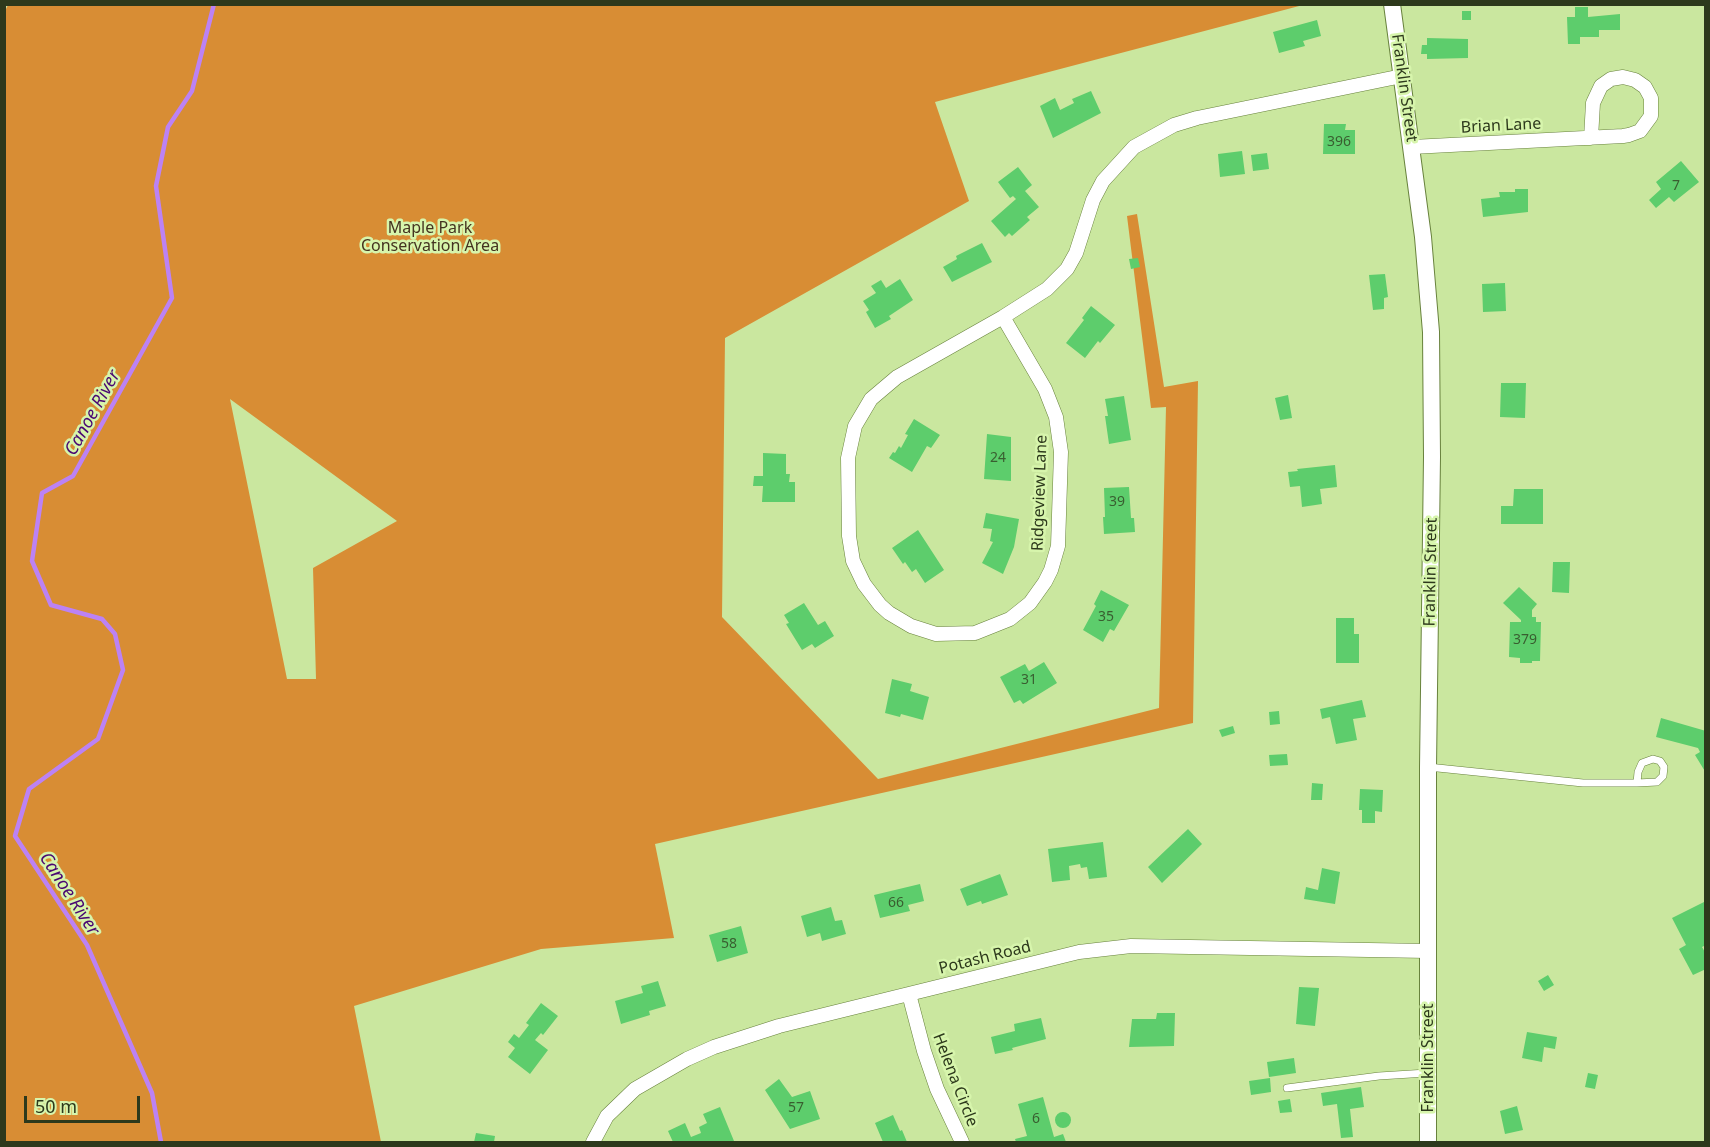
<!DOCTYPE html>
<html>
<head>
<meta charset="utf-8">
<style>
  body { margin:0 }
  #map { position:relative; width:1710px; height:1147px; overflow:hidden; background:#cae79f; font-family:"Noto Sans",sans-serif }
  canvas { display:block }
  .frame { position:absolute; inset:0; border:6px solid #2d391c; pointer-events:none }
  .scale { position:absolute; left:24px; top:1096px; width:116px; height:27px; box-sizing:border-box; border:3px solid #2d391c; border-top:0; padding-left:8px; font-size:18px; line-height:21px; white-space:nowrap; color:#2d391c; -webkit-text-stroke:4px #d7f5ac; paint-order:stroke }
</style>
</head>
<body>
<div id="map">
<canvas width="1710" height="1147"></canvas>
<div class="frame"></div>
<div class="scale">50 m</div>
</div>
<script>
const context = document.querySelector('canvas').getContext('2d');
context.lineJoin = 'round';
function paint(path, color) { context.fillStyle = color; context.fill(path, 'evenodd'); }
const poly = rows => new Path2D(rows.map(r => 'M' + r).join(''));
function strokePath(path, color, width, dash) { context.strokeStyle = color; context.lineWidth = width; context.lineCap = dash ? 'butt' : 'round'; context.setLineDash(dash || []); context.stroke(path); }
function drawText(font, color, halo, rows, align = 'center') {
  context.font = font + ' "Noto Sans",sans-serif'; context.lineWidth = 5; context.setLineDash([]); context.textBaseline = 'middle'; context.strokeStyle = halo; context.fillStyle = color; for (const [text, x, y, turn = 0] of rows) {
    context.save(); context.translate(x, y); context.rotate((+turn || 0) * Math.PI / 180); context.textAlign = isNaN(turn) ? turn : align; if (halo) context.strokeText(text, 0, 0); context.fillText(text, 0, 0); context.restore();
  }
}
paint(poly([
  [8,5,1303,5,935,102,969,201,725,338,722,617,878,779,1159,708,1166,407,1151,408,1127,216,1137,214,1164,387,1198,381,1193,723,655,844,674,938,541,949,354,1006,381,1142,5,1142,4,13],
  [230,399,397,521,313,568,316,679,287,679]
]), '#d88d34');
strokePath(poly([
  [161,1142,152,1093,87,945,15,836,29,789,98,739,123,670,115,634,102,619,51,605,32,561,42,493,73,476,172,298,156,186,168,127,192,91,214,4]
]), '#bc82f4', 4.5);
paint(poly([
  [1575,7,1588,7,1588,17,1620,14,1620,30,1599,30,1599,37,1580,37,1580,44,1568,44,1567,17,1575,17],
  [1462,11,1471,11,1471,20,1462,20],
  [1317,20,1321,36,1303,41,1305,46,1279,53,1273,32],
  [1427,38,1468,39,1468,58,1427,59,1427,54,1421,54,1422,45,1427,45],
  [1091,91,1101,113,1053,138,1040,106,1055,98,1060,110,1074,103,1072,99],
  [1324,124,1346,124,1345,130,1355,130,1355,154,1323,154],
  [1242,151,1245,174,1220,177,1218,154],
  [1267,153,1269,169,1253,171,1251,155],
  [1681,161,1699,182,1674,202,1669,197,1656,208,1649,200,1661,189,1656,182],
  [1018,167,1032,185,1025,191,1039,207,1027,217,1030,220,1012,236,1009,233,1005,237,991,221,1016,199,1013,196,1010,198,998,182],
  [1515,189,1528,189,1528,212,1483,217,1481,199,1500,197,1499,192,1515,192],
  [982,243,992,262,952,282,943,267,957,259,956,256],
  [1138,258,1140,267,1131,269,1129,259],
  [1385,274,1388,297,1384,298,1384,309,1373,310,1369,275],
  [900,279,913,300,889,316,891,319,875,328,866,312,869,310,863,301,876,293,871,286,881,280,886,288],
  [1505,283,1506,311,1483,312,1482,284],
  [1091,306,1115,325,1100,343,1098,341,1085,358,1066,343,1084,320,1082,318],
  [1501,383,1526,383,1525,418,1500,417],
  [1288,395,1292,418,1280,420,1275,398],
  [1124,396,1131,440,1109,444,1105,416,1108,416,1105,399],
  [914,419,940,435,931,448,927,446,912,472,889,458,893,452,895,453,899,446,901,448,908,435,905,434],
  [987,434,1011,437,1011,481,984,479],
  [763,453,786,454,786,474,790,474,789,482,795,482,795,502,762,502,763,486,753,486,754,476,763,476],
  [1335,465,1337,487,1320,489,1322,504,1302,507,1300,486,1290,487,1288,472,1298,471,1297,469],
  [1129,487,1131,518,1134,518,1135,532,1104,534,1103,517,1105,517,1104,488],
  [1514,489,1543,489,1543,524,1501,524,1501,506,1513,506],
  [986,513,1019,519,1014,547,1003,574,982,563,993,542,990,541,992,529,983,528],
  [918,530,944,570,925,583,916,569,912,572,905,562,903,564,892,548],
  [1553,562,1570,562,1569,593,1552,592],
  [1519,587,1537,604,1532,610,1532,617,1536,617,1536,622,1541,622,1540,661,1532,661,1532,663,1520,663,1520,658,1509,657,1510,622,1521,622,1521,620,1503,603],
  [1101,590,1129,605,1114,631,1110,629,1103,642,1083,630,1096,606,1094,604],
  [804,603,818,625,825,621,834,636,815,648,812,644,802,650,786,624,789,623,784,615],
  [1336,618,1354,618,1354,634,1359,634,1359,663,1336,663],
  [1044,662,1057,683,1023,704,1020,700,1014,703,1000,677,1025,664,1029,671],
  [892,679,912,684,910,691,929,697,923,720,901,714,900,717,885,713],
  [1362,700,1366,717,1353,719,1357,740,1336,744,1330,717,1322,719,1320,709],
  [1279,711,1280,724,1270,725,1269,712],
  [1661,718,1706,731,1706,773,1695,755,1700,752,1698,748,1656,737],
  [1233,726,1235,733,1222,737,1219,730],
  [1287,754,1288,765,1270,766,1269,755],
  [1312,783,1323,784,1322,800,1311,800],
  [1360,789,1383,790,1382,812,1375,811,1375,823,1362,823,1362,810,1359,810],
  [1188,829,1202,844,1162,883,1148,867],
  [1103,842,1107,877,1089,879,1087,867,1081,868,1080,864,1069,866,1070,880,1052,882,1048,849],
  [1322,868,1340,872,1335,904,1304,899,1306,887,1318,890],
  [1000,874,1008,895,982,904,981,901,967,906,960,889],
  [920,884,924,901,908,905,910,911,880,918,874,895],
  [1706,901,1706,945,1702,947,1706,954,1706,969,1693,975,1679,949,1686,945,1672,918],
  [831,907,835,921,842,920,846,934,822,941,820,933,807,937,801,916],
  [741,926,748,953,717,962,709,935],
  [1548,975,1554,985,1544,991,1538,981],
  [658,981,666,1006,649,1011,650,1015,621,1024,615,1001,643,993,641,986],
  [1299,987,1319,988,1315,1026,1296,1024],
  [541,1003,558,1016,543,1035,541,1033,535,1040,548,1050,530,1074,508,1057,515,1048,508,1042,514,1034,519,1038,529,1025,526,1023],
  [1157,1013,1175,1013,1174,1046,1129,1047,1132,1019,1156,1019],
  [1041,1018,1046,1039,1012,1048,1013,1050,995,1054,991,1037,1015,1031,1014,1024],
  [1527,1032,1557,1037,1555,1049,1544,1047,1542,1062,1522,1058],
  [1294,1058,1296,1073,1269,1077,1267,1062],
  [1588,1073,1598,1075,1595,1089,1585,1087],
  [1270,1078,1271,1092,1251,1095,1249,1081],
  [779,1079,792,1097,810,1091,820,1119,790,1129,765,1090],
  [1361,1087,1364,1107,1350,1109,1353,1137,1341,1138,1337,1104,1323,1106,1321,1093],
  [1043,1097,1054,1137,1063,1134,1066,1142,1016,1142,1015,1139,1027,1136,1018,1104],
  [1290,1099,1292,1112,1280,1113,1278,1101],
  [1517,1106,1523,1130,1505,1134,1500,1111],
  [720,1107,734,1141,730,1142,673,1142,668,1131,685,1123,691,1137,701,1133,699,1127,707,1123,703,1114],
  '1055 1120a8 8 0 1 1 16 0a8 8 0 1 1-16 0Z',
  [893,1115,900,1131,902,1130,907,1142,883,1142,875,1123],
  [476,1133,495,1136,494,1142,474,1142]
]), '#5dcd6c');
const service = poly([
  [1428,767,1583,783,1637,783,1657,782,1663,776,1664,767,1660,761,1653,759,1642,763,1638,772,1637,783],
  [1287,1088,1379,1076,1427,1073]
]);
const minor = poly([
  [1412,147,1623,136,1629,135,1640,131,1651,116,1651,98,1645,87,1635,80,1623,77,1611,79,1601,86,1593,103,1591,138],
  [1003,317,1045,389,1056,417,1061,452,1058,546,1051,570,1045,582,1030,603,1010,619,975,633,936,634,911,626,889,613,880,605,864,584,853,561,849,536,848,458,855,426,871,399,897,377,1003,317,1047,289,1067,269,1076,253,1093,200,1103,181,1134,147,1174,125,1197,118,1402,76],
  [909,994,924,1051,937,1089,962,1142],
  [593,1142,607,1116,635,1089,687,1059,714,1047,779,1026,1079,952,1131,946,1428,951]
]);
const tertiary = poly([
  [1392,4,1423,237,1431,332,1432,457,1428,767,1428,1142]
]);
strokePath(service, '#68823d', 8);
strokePath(minor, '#68823d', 15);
strokePath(tertiary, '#68823d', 18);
strokePath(service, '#fff', 7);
strokePath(minor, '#fff', 14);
strokePath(tertiary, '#fff', 16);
drawText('14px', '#395e30', null, [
  ["396",1339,142],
  ["7",1676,186],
  ["24",998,458],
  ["39",1117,502],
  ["35",1106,617],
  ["379",1525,640],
  ["31",1029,680],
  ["66",896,903],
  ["58",729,944],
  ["57",796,1108],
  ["6",1036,1119]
]);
drawText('16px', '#2d391c', '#d7f5ac', [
  ["Franklin Street",1404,88,82],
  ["Brian Lane",1501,126,-3],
  ["Ridgeview Lane",1040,493,-88],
  ["Franklin Street",1431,572,-89],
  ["Potash Road",985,958,-14],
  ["Franklin Street",1428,1058,-90],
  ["Helena Circle",955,1080,69]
]);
drawText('16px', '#453320', '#d7f5ac', [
  ["Maple Park",430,228],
  ["Conservation Area",430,246]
]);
drawText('italic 18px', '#490772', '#d7f5ac', [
  ["Canoe River",93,413,-61],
  ["Canoe River",69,894,57]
]);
</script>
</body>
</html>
